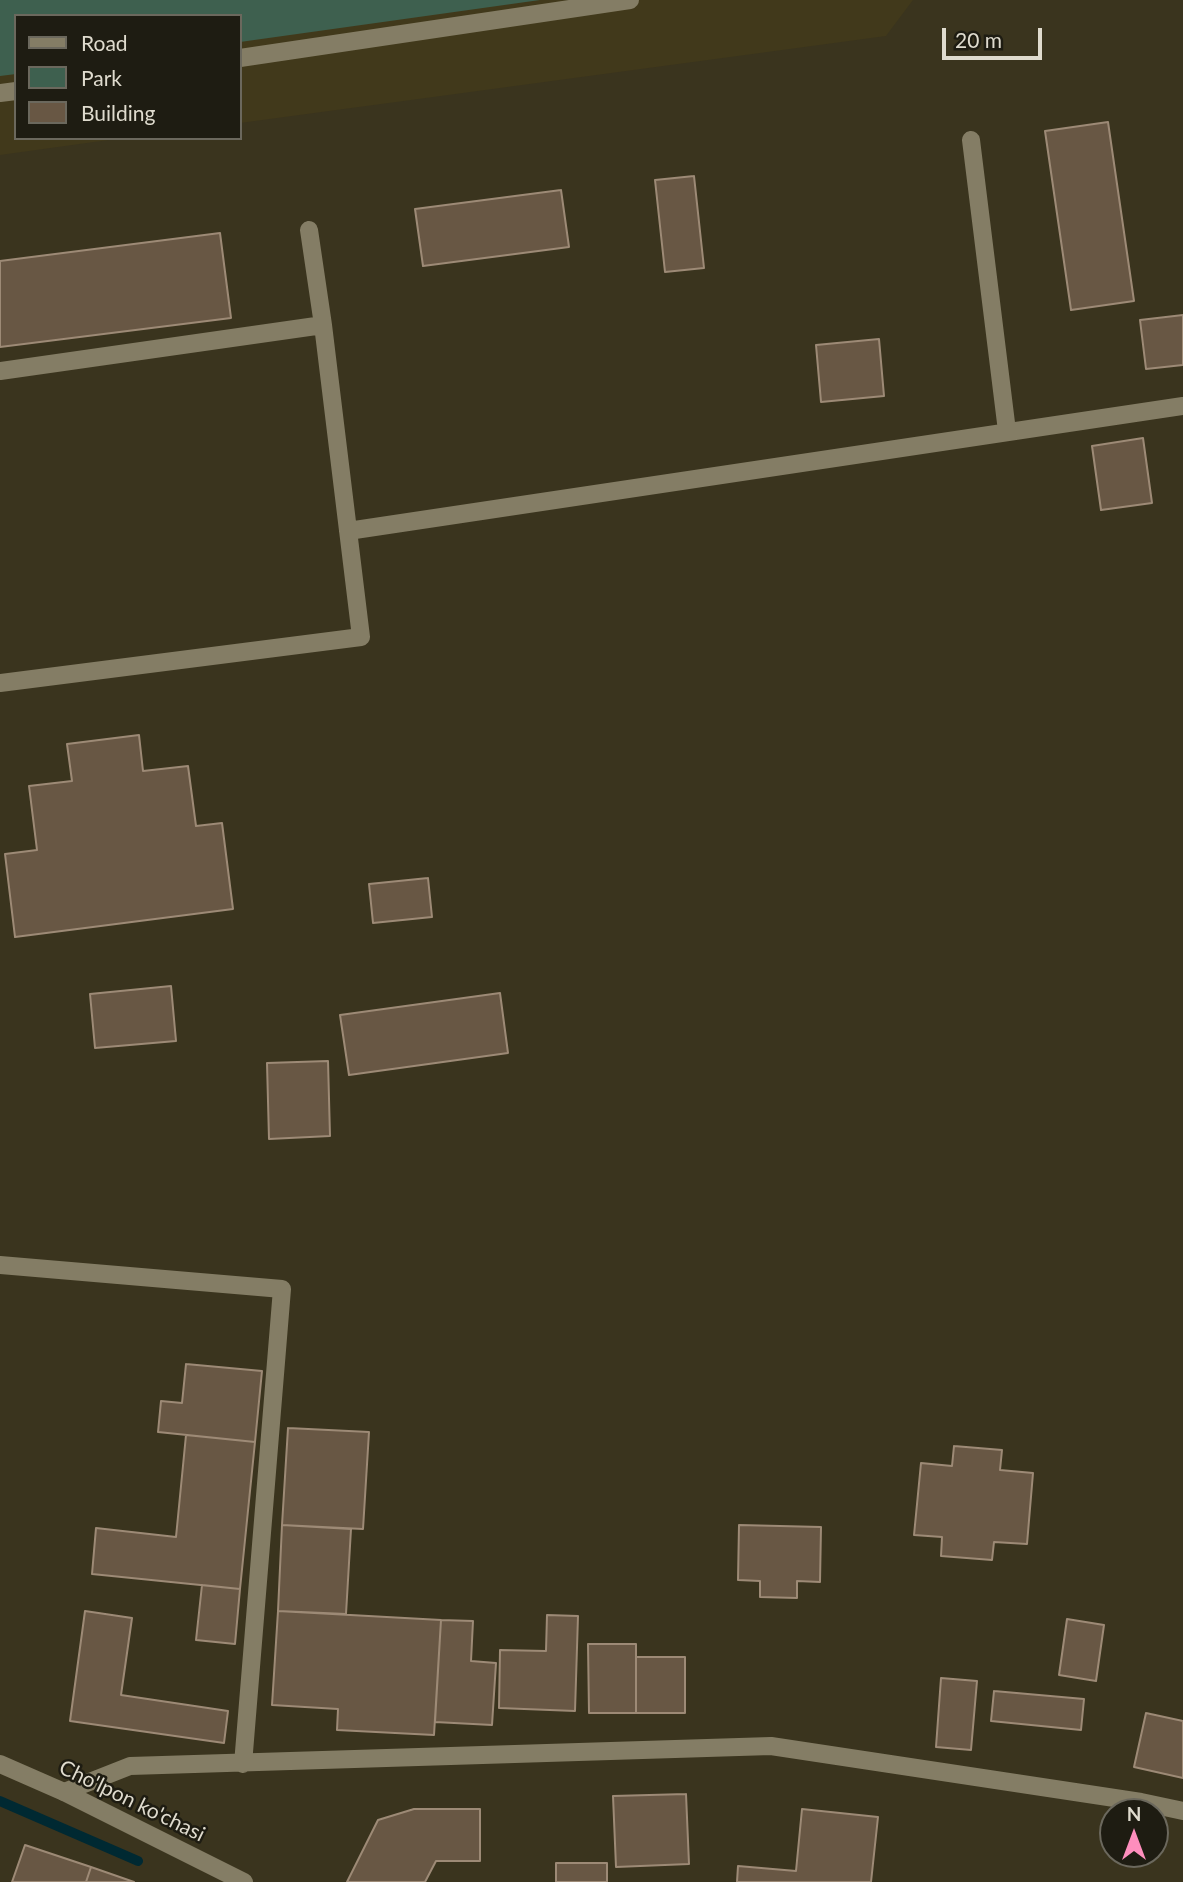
<!DOCTYPE html>
<html>
<head>
<meta charset="utf-8">
<style>
  body { margin:0 }
  #map { position:relative; width:1183px; height:1882px; overflow:hidden; background:#3a341e; font-family:Lato,sans-serif }
  canvas { display:block }
  .legend { position:absolute; left:14px; top:14px; width:228px; height:126px; box-sizing:border-box; background:#1e1c12; border:2px solid #6b685d; margin:0; padding:9px 12px; list-style:none; font-size:21px; color:#dfdbce }
  .legend li { display:flex; align-items:center; gap:14px; height:35px }
  .legend b { width:35px; border:2px solid #6b685d }
  .north { position:absolute; left:1099px; top:1798px; width:70px; height:70px; box-sizing:border-box; background:#1e1c12; border:2px solid #6b685d; border-radius:50%; rotate:0deg; font-size:19px; font-weight:700; line-height:28px; text-align:center; color:#dfdbce }
  .north::after { content:''; display:block; margin:auto; width:24px; height:32px; background:#fe8ebd; clip-path:polygon(50% 0,100% 100%,50% 72%,0 100%) }
  .scale { position:absolute; left:942px; top:28px; width:100px; height:32px; box-sizing:border-box; border:4px solid #dfdbce; border-top:0; padding-left:9px; font-size:21px; line-height:24px; white-space:nowrap; color:#dfdbce; -webkit-text-stroke:5px #1e1c12; paint-order:stroke }
</style>
</head>
<body>
<div id="map">
<canvas width="1183" height="1882"></canvas>
<ul class="legend">
<li><b style="height:9px;background:#847d65"></b>Road</li>
<li><b style="height:19px;background:#3e604f"></b>Park</li>
<li><b style="height:19px;background:#685744"></b>Building</li>
</ul>
<div class="north">N</div>
<div class="scale">20 m</div>
</div>
<script>
const context = document.querySelector('canvas').getContext('2d');
context.lineJoin = 'round';
function paint(path, color) { context.fillStyle = color; context.fill(path, 'evenodd'); }
const poly = rows => new Path2D(rows.map(r => 'M' + r).join(''));
function strokePath(path, color, width, dash) { context.strokeStyle = color; context.lineWidth = width; context.lineCap = dash ? 'butt' : 'round'; context.setLineDash(dash || []); context.stroke(path); }
function drawText(font, color, halo, rows, align = 'center') {
  context.font = font + ' Lato,sans-serif'; context.lineWidth = 5; context.setLineDash([]); context.textBaseline = 'middle'; context.strokeStyle = halo; context.fillStyle = color; for (const [text, x, y, turn = 0] of rows) {
    context.save(); context.translate(x, y); context.rotate((+turn || 0) * Math.PI / 180); context.textAlign = isNaN(turn) ? turn : align; if (halo) context.strokeText(text, 0, 0); context.fillText(text, 0, 0); context.restore();
  }
}
paint(poly([
  [0,0,913,0,886,36,240,123,240,16,16,16,16,138,123,138,0,155]
]), '#41391b');
paint(poly([
  [0,0,540,0,240,42,240,16,16,16,16,74,0,76]
]), '#3e604f');
strokePath(poly([
  [0,1801,138,1861]
]), '#002932', 10);
const building = poly([
  [1108,122,1134,301,1071,310,1045,131,1108,122],
  [694,176,704,268,665,272,655,180,694,176],
  [561,190,569,247,423,266,415,209,561,190],
  [220,233,231,318,0,347,0,261,220,233],
  [1183,315,1183,365,1146,369,1140,320,1183,315],
  [879,339,884,396,821,402,816,345,879,339],
  [1143,438,1152,503,1101,510,1092,446,1143,438],
  [139,735,143,771,188,766,196,826,222,823,233,909,15,937,5,854,37,850,29,786,72,781,67,744,139,735],
  [428,878,432,917,373,923,369,884,428,878],
  [171,986,176,1041,95,1048,90,994,171,986],
  [500,993,508,1053,349,1075,340,1015,500,993],
  [328,1061,330,1136,269,1139,267,1063,328,1061],
  [186,1364,262,1371,255,1442,158,1432,161,1401,182,1403,186,1364],
  [288,1428,369,1432,363,1529,282,1525,288,1428],
  [186,1435,255,1442,240,1589,92,1574,96,1528,176,1537,186,1435],
  [954,1446,1002,1450,1000,1470,1033,1473,1027,1544,994,1542,992,1560,941,1556,942,1537,914,1535,921,1463,952,1466,954,1446],
  [282,1525,351,1529,346,1614,278,1611,282,1525],
  [739,1525,821,1527,820,1582,797,1581,797,1598,760,1597,760,1581,738,1580,739,1525],
  [202,1585,240,1589,235,1644,196,1640,202,1585],
  [85,1611,132,1618,121,1695,228,1711,224,1743,70,1721,85,1611],
  [278,1611,441,1620,434,1735,337,1730,338,1709,272,1705,278,1611],
  [547,1615,578,1616,575,1711,499,1708,500,1650,546,1651,547,1615],
  [1067,1619,1104,1625,1096,1681,1059,1675,1067,1619],
  [441,1620,473,1621,471,1661,496,1663,492,1725,435,1722,441,1620],
  [588,1644,636,1644,636,1713,589,1713,588,1644],
  [636,1657,685,1657,685,1713,636,1713,636,1657],
  [941,1678,977,1681,971,1750,936,1747,941,1678],
  [994,1691,1084,1699,1081,1730,991,1721,994,1691],
  [1146,1713,1183,1721,1183,1778,1134,1767,1146,1713],
  [686,1794,689,1864,616,1867,613,1796,686,1794],
  [414,1809,480,1809,480,1861,436,1861,425,1882,347,1882,378,1820,414,1809],
  [802,1809,878,1817,871,1882,737,1882,738,1866,796,1871,802,1809],
  [25,1845,91,1867,86,1882,12,1882,25,1845],
  [556,1863,607,1863,607,1882,556,1882,556,1863],
  [91,1867,134,1882,86,1882,91,1867]
]);
paint(building, '#685744');
strokePath(building, '#9d8a76', 2);
strokePath(poly([
  [240,58,630,0],
  [0,93,16,91],
  [971,140,1007,431],
  [0,371,323,325],
  [348,531,1183,406],
  [0,683,361,637,323,325,309,230]
]), '#847d65', 18);
strokePath(poly([
  [0,1265,282,1289,243,1764],
  [64,1792,130,1766,771,1746,1141,1802,1183,1811]
]), '#847d65', 18);
strokePath(poly([
  [0,1764,64,1792,244,1882]
]), '#847d65', 18);
drawText('21px', '#dfdbce', '#1e1c12', [
  ["Cho'lpon ko'chasi",132,1801,26]
]);
</script>
</body>
</html>
